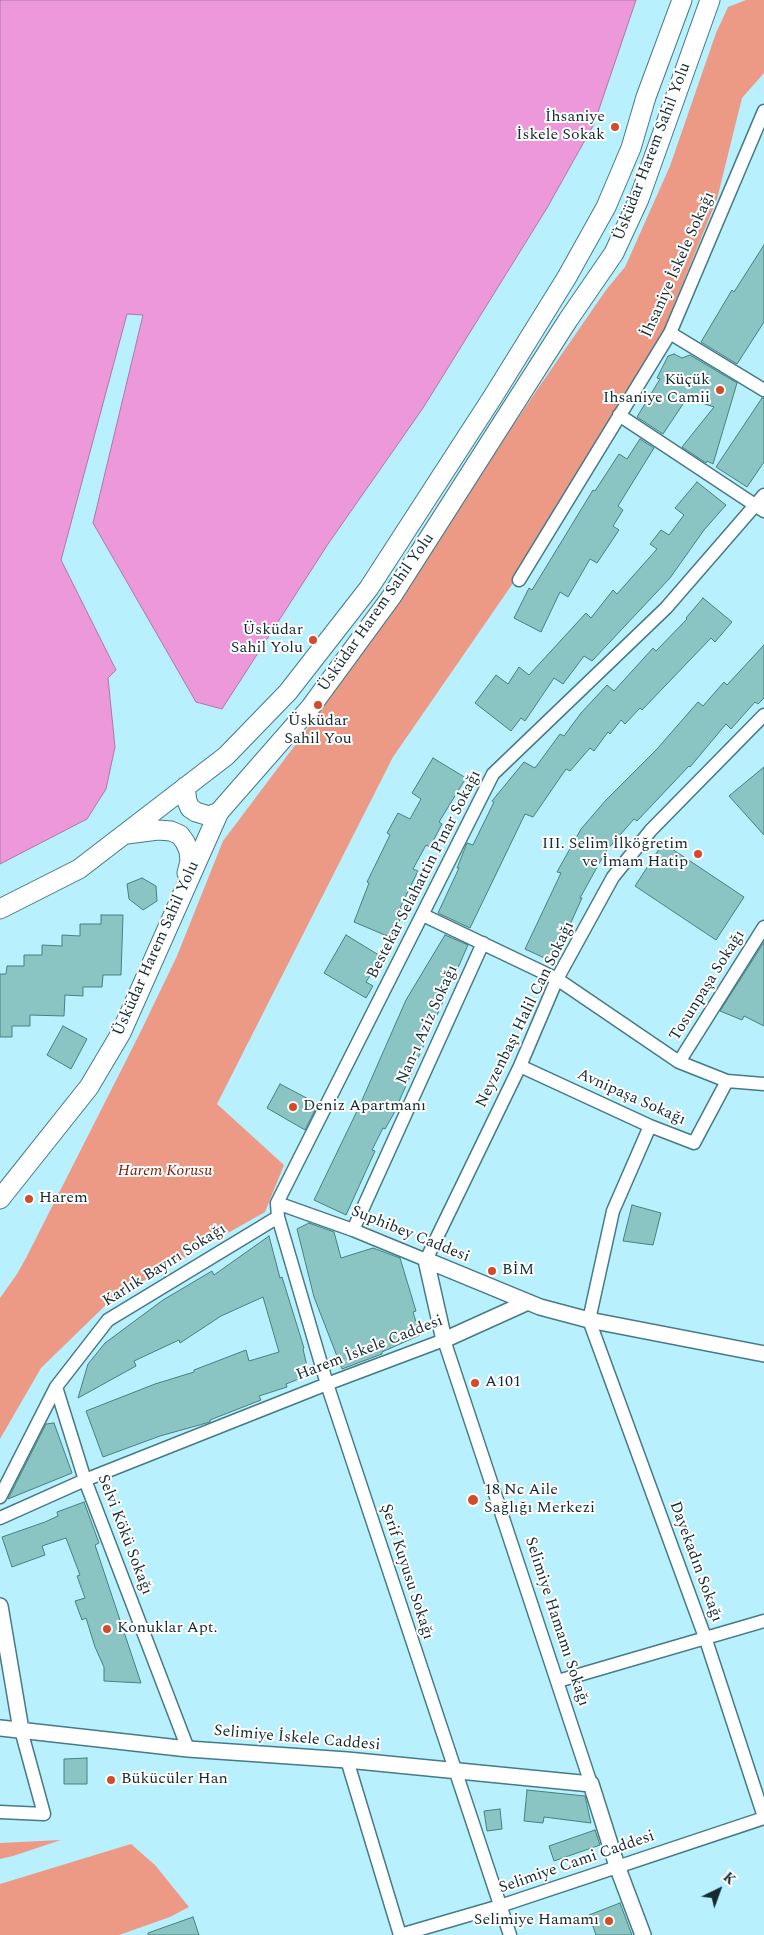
<!DOCTYPE html>
<html>
<head>
<meta charset="utf-8">
<style>
  body { margin:0 }
  #map { position:relative; width:764px; height:1935px; overflow:hidden; background:#b8f0fe; font-family:Spectral,serif }
  canvas { display:block }
  .north { position:absolute; left:694px; top:1865px; width:50px; height:50px; -webkit-text-stroke:4px #fff; paint-order:stroke; rotate:42deg; font-size:14px; font-weight:700; line-height:20px; text-align:center; color:#142a30 }
  .north::after { content:''; display:block; margin:auto; width:18px; height:22px; background:#142a30; clip-path:polygon(50% 0,100% 100%,50% 72%,0 100%) }
</style>
</head>
<body>
<div id="map">
<canvas width="764" height="1935"></canvas>
<div class="north">K</div>
</div>
<script>
const context = document.querySelector('canvas').getContext('2d');
context.lineJoin = 'round';
function paint(path, color) { context.fillStyle = color; context.fill(path, 'evenodd'); }
const poly = rows => new Path2D(rows.map(r => 'M' + r).join(''));
function strokePath(path, color, width, dash) { context.strokeStyle = color; context.lineWidth = width; context.lineCap = dash ? 'butt' : 'round'; context.setLineDash(dash || []); context.stroke(path); }
function drawText(font, color, halo, rows, align = 'center') {
  context.font = font + ' Spectral,serif'; context.lineWidth = 4; context.setLineDash([]); context.textBaseline = 'middle'; context.strokeStyle = halo; context.fillStyle = color; for (const [text, x, y, turn = 0] of rows) {
    context.save(); context.translate(x, y); context.rotate((+turn || 0) * Math.PI / 180); context.textAlign = isNaN(turn) ? turn : align; if (halo) context.strokeText(text, 0, 0); context.fillText(text, 0, 0); context.restore();
  }
}
paint(poly([
  [746,0,764,0,764,73,742,98,717,199,662,334,511,586,393,757,217,1104,284,1165,265,1212,113,1298,41,1368,0,1439,0,1298,17,1274,26,1258,139,1035,177,956,223,841,320,712,539,387,606,290,625,267,670,166,716,33,728,7],
  [61,1840,13,1856,0,1859,0,1843],
  [131,1844,155,1865,189,1907,170,1917,119,1935,0,1935,0,1884]
]), '#ec9a86');
const water = poly([
  [0,0,636,0,594,124,547,208,423,408,328,544,222,709,196,702,93,523,143,315,127,314,61,560,116,670,108,678,115,747,106,789,87,819,0,864,0,0]
]);
paint(water, '#ee98dc');
strokePath(water, '#ad77a8', 1);
const building = poly([
  [764,245,764,322,737,364,701,342,732,290,734,292,764,245],
  [674,354,682,358,690,355,737,383,713,464,707,461,706,463,682,447,714,407,687,398,663,434,637,417,660,379,657,378,668,356,674,354],
  [762,398,764,398,764,462,747,487,716,467,762,398],
  [640,439,654,448,618,506,623,510,613,526,619,530,597,563,590,559,568,597,560,592,541,632,514,618,529,588,532,590,593,490,595,491,619,454,627,459,640,439],
  [697,482,726,505,704,530,670,578,592,661,584,656,563,684,554,678,525,721,521,718,511,731,475,703,496,675,508,684,519,667,529,675,586,613,591,618,613,590,617,594,657,549,650,544,661,530,669,535,684,515,675,508,697,482],
  [703,598,732,622,715,642,711,638,642,710,640,708,625,724,621,720,610,734,608,732,594,751,590,748,570,771,566,769,533,817,525,814,470,928,438,913,459,868,457,868,467,843,473,845,494,802,492,801,524,762,535,768,560,734,564,736,581,713,607,685,614,691,653,648,656,651,687,619,686,618,703,598],
  [764,645,764,698,758,704,755,702,731,729,726,724,690,767,689,766,637,821,634,819,606,851,580,898,582,898,553,962,525,949,561,873,557,872,581,829,606,800,657,749,698,702,703,706,724,682,727,685,764,645],
  [433,758,466,778,439,822,442,824,430,847,426,845,413,869,418,871,400,908,404,910,392,938,354,922,369,883,367,882,390,835,387,833,398,813,410,819,421,799,412,793,433,758],
  [764,767,764,835,729,796,764,767],
  [663,843,744,897,716,940,635,886,663,843],
  [142,878,156,886,157,901,143,910,129,899,127,884,142,878],
  [101,915,123,915,121,975,103,975,102,987,83,987,83,996,65,995,64,1016,30,1015,30,1026,12,1026,12,1037,0,1037,0,974,6,974,7,966,24,966,24,955,42,955,42,945,62,946,62,935,80,936,80,924,101,924,101,915],
  [346,935,382,957,366,982,373,986,366,998,324,973,346,935],
  [445,935,468,945,393,1115,385,1129,383,1128,372,1150,375,1151,346,1215,314,1200,359,1107,406,1000,445,935],
  [764,942,764,1026,744,1016,742,1020,720,1011,764,942],
  [63,1026,87,1039,71,1069,47,1055,63,1026],
  [280,1084,318,1104,305,1130,267,1108,280,1084],
  [632,1205,661,1213,653,1245,623,1241,632,1205],
  [309,1223,334,1232,341,1258,373,1248,400,1258,416,1311,413,1312,420,1335,382,1352,382,1354,342,1369,314,1297,297,1229,309,1223],
  [269,1236,280,1278,282,1277,304,1348,303,1349,309,1375,286,1384,287,1387,259,1396,261,1400,210,1420,210,1422,160,1436,103,1457,86,1411,155,1384,194,1372,194,1370,246,1350,249,1361,279,1352,263,1297,221,1316,180,1343,179,1340,134,1361,136,1366,78,1398,88,1364,105,1343,163,1300,212,1271,214,1275,269,1236],
  [54,1423,72,1473,8,1499,46,1424,54,1423],
  [84,1502,99,1543,95,1545,141,1683,104,1681,104,1667,95,1647,86,1618,82,1620,75,1601,85,1598,77,1576,80,1575,66,1538,42,1546,45,1555,12,1567,2,1537,45,1522,58,1516,57,1512,84,1502],
  [87,1758,87,1784,64,1784,64,1759,87,1758],
  [527,1790,585,1796,591,1823,544,1817,543,1823,524,1821,527,1790],
  [500,1809,502,1829,487,1831,484,1811,500,1809],
  [595,1830,600,1845,554,1861,549,1846,595,1830],
  [620,1903,632,1935,596,1935,589,1915,620,1903],
  [193,1917,199,1935,148,1935,148,1933,193,1917]
]);
paint(building, '#8ac4c3');
strokePath(building, '#47807f', 1);
const minor = poly([
  [670,333,764,390],
  [619,415,764,511],
  [519,580,670,333,764,111],
  [423,915,557,979,679,1062,727,1081,764,1084],
  [679,1062,764,927],
  [520,1066,650,1126,694,1143,727,1081],
  [650,1126,613,1211,589,1320,706,1640,764,1817],
  [277,1203,353,1230,426,1260,520,1066,557,979,613,877,651,830,764,715],
  [278,1217,327,1384,510,1935],
  [353,1230,483,943],
  [56,1387,85,1480,188,1749],
  [0,1497,56,1387,108,1320,278,1217,277,1203,493,774,666,608,764,495],
  [0,1518,85,1480,327,1384,444,1340,591,1784],
  [558,1681,764,1621],
  [347,1760,400,1935],
  [0,1812,44,1814,21,1730],
  [400,1935,500,1906,764,1818]
]);
const tertiary = poly([
  [426,1260,540,1307,589,1320,764,1354],
  [426,1260,444,1340,528,1302],
  [0,1606,21,1730],
  [0,1728,188,1749,347,1760,591,1784,617,1866,643,1935]
]);
const primary = poly([
  [185,787,187,801,190,808,196,812,209,816,219,812],
  [127,834,158,830,171,831,180,835,185,842,189,851,190,861,187,873],
  [0,909,79,869,226,756,288,692,369,588,494,395,567,277,606,207,631,148,646,97,682,0],
  [0,1199,89,1087,121,1033,219,812,310,708,392,596,568,320,614,253,639,199,710,0]
]);
strokePath(minor, '#457a87', 15);
strokePath(tertiary, '#457a87', 18);
strokePath(primary, '#457a87', 21);
strokePath(minor, '#fff', 12);
strokePath(tertiary, '#fff', 15);
strokePath(primary, '#fff', 19);
for (const [x, y, r, color] of [
  [615,127,5,"#d44a2a"],
  [720,390,5,"#d44a2a"],
  [313,640,5,"#d44a2a"],
  [318,705,5,"#d44a2a"],
  [698,854,5,"#d44a2a"],
  [293,1107,5,"#d44a2a"],
  [29,1199,5,"#d44a2a"],
  [492,1271,5,"#d44a2a"],
  [475,1383,5,"#d44a2a"],
  [473,1500,6,"#d44a2a"],
  [107,1629,5,"#d44a2a"],
  [111,1780,5,"#d44a2a"],
  [609,1921,5,"#d44a2a"]
]) { const dot = new Path2D(); dot.arc(x, y, r, 0, 2 * Math.PI); context.fillStyle = color; context.fill(dot); strokePath(dot, '#fff', 2); }
drawText('16px', '#142a30', '#fff', [
  ["İhsaniye",605,118,"right"],
  ["İskele Sokak",605,136,"right"],
  ["Küçük",710,381,"right"],
  ["Ihsaniye Camii",710,399,"right"],
  ["Üsküdar",303,631,"right"],
  ["Sahil Yolu",303,649,"right"],
  ["Üsküdar",318,722,"center"],
  ["Sahil You",318,740,"center"],
  ["III. Selim İlköğretim",688,845,"right"],
  ["ve İmam Hatip",688,863,"right"],
  ["Deniz Apartmanı",303,1107],
  ["Harem",39,1199],
  ["BİM",502,1271],
  ["A101",485,1383],
  ["18 Nc Aile",484,1491],
  ["Sağlığı Merkezi",484,1509],
  ["Konuklar Apt.",117,1629],
  ["Bükücüler Han",121,1780],
  ["Selimiye Hamamı",599,1921,"right"]
], 'left');
drawText('16px', '#142a30', '#fff', [
  ["Üsküdar Harem Sahil Yolu",653,152,-69],
  ["İhsaniye İskele Sokağı",679,265,-66],
  ["Üsküdar Harem Sahil Yolu",377,613,-55],
  ["Bestekar Selahattin Pınar Sokağı",425,875,-63],
  ["Üsküdar Harem Sahil Yolu",157,949,-66],
  ["Tosunpaşa Sokağı",708,986,-58],
  ["Neyzenbaşı Halil Can Sokağı",526,1015,-64],
  ["Nan-ı Aziz Sokağı",428,1025,-66],
  ["Avnipaşa Sokağı",631,1098,24],
  ["Suphibey Caddesi",410,1235,22],
  ["Karlık Bayırı Sokağı",165,1266,-32],
  ["Harem İskele Caddesi",370,1349,-21],
  ["Selvi Kökü Sokağı",124,1535,69],
  ["Dayekadın Sokağı",695,1562,70],
  ["Şerif Kuyusu Sokağı",406,1572,72],
  ["Selimiye Hamamı Sokağı",556,1622,72],
  ["Selimiye İskele Caddesi",297,1739,5],
  ["Selimiye Cami Caddesi",577,1863,-19]
]);
drawText('italic 16px', '#781b03', '#fff', [
  ["Harem Korusu",165,1172]
]);
</script>
</body>
</html>
